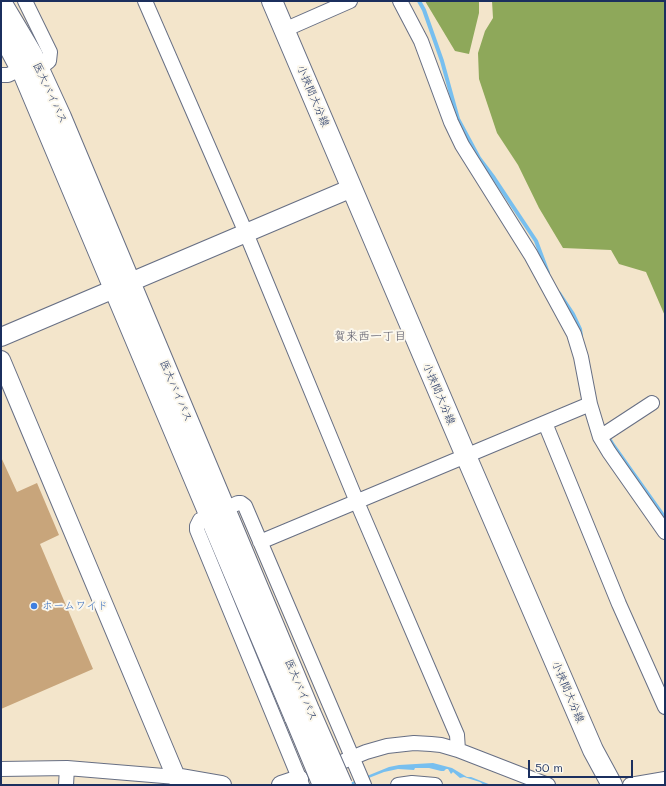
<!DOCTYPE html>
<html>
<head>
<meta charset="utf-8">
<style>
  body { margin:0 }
  #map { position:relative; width:666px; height:786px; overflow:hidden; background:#f3e5cb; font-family:Mali,sans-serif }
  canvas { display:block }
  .frame { position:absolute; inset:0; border:2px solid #1b2f5e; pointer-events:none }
  .scale { position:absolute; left:528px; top:760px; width:105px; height:18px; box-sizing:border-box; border:2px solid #1b2f5e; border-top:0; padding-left:5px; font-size:12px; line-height:14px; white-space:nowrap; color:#1b2f5e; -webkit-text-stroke:3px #fbf7ec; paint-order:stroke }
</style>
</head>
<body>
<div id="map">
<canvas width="666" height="786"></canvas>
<div class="frame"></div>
<div class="scale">50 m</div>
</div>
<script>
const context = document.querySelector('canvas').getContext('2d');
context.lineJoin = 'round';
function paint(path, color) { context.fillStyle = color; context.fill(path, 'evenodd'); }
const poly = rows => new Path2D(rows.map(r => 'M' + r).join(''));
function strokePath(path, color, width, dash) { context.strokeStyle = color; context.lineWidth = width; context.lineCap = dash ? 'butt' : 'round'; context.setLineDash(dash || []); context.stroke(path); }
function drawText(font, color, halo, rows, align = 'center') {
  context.font = font + ' Mali,"Klee One",sans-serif'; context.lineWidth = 4; context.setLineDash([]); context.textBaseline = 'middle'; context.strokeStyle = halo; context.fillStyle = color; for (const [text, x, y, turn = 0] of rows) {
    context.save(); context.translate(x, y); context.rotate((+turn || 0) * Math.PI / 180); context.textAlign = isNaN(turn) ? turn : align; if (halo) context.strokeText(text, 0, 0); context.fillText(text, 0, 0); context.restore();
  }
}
paint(poly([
  [425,1,479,1,479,13,469,54,455,51],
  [492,1,665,1,665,316,646,272,619,264,611,250,563,248,539,208,518,165,497,133,479,79,478,53,485,31,493,18]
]), '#8ea85a');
paint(poly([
  [433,763,452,768,467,777,471,777,491,785,484,785,480,782,464,777,460,778,453,772,451,774,448,769,446,769,444,771,441,771,429,768,415,768,414,770,398,769,384,772,351,785,345,785,389,767,399,765]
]), '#77bfef');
strokePath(poly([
  [419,1,424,10,442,61,458,119,479,158,494,178,536,241,548,273],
  [559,293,573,314,580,329,581,336],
  [607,435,613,445,665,518]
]), '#77bfef', 4);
paint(poly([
  [1,457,17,492,37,483,59,535,40,544,93,669,1,709]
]), '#c8a57b');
const minor = poly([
  [25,1,50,52,49,61,39,69],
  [145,1,246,233,357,502,457,735,458,750],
  [400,1,421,41,451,122,462,145,531,255,574,334,581,357,590,404,600,437,609,452,665,532],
  [284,30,350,1],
  [1,75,8,75,21,69],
  [545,423,619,604,665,707],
  [600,437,652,403],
  [260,542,590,404],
  [344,761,366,752,387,746,414,743,431,744,441,745,458,750,548,785],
  [1,769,67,768,176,777],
  [66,785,67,768],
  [302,785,197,530,197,526,200,520,238,503,241,503,245,506,364,785],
  [398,785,412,783,435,785],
  [630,785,665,779]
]);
const tertiary = poly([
  [1,337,352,188],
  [1,360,176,777,222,785],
  [281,785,299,779]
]);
const secondary = poly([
  [272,1,466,456,593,750,612,785],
  [1,2,32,54,61,117,310,712],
  [1,32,24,75,295,718]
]);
strokePath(minor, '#676f84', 16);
strokePath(tertiary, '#676f84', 20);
strokePath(secondary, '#676f84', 22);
strokePath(minor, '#fff', 14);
strokePath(tertiary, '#fff', 18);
strokePath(secondary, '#fff', 20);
const secondaryBridge = poly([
  [310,712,342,785],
  [295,718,323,785]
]);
strokePath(secondaryBridge, '#676f84', 22, []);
strokePath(secondaryBridge, '#fff', 20);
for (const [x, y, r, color] of [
  [34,606,4,"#3f7fe0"]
]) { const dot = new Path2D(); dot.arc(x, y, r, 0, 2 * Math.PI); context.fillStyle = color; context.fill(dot); strokePath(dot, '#fbf7ec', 1.5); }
drawText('11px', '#1b2f5e', '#fbf7ec', [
  ["医大バイパス",50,93,65],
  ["小挾間大分線",313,96,67],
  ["医大バイパス",176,391,67],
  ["小挾間大分線",439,394,67],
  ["医大バイパス",301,690,67],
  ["小挾間大分線",568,692,67]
]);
drawText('11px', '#366cbe', '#fbf7ec', [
  ["ホームワイド",42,606]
], 'left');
drawText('12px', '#585868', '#fbf7ec', [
  ["賀来西一丁目",370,336]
]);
</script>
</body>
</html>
